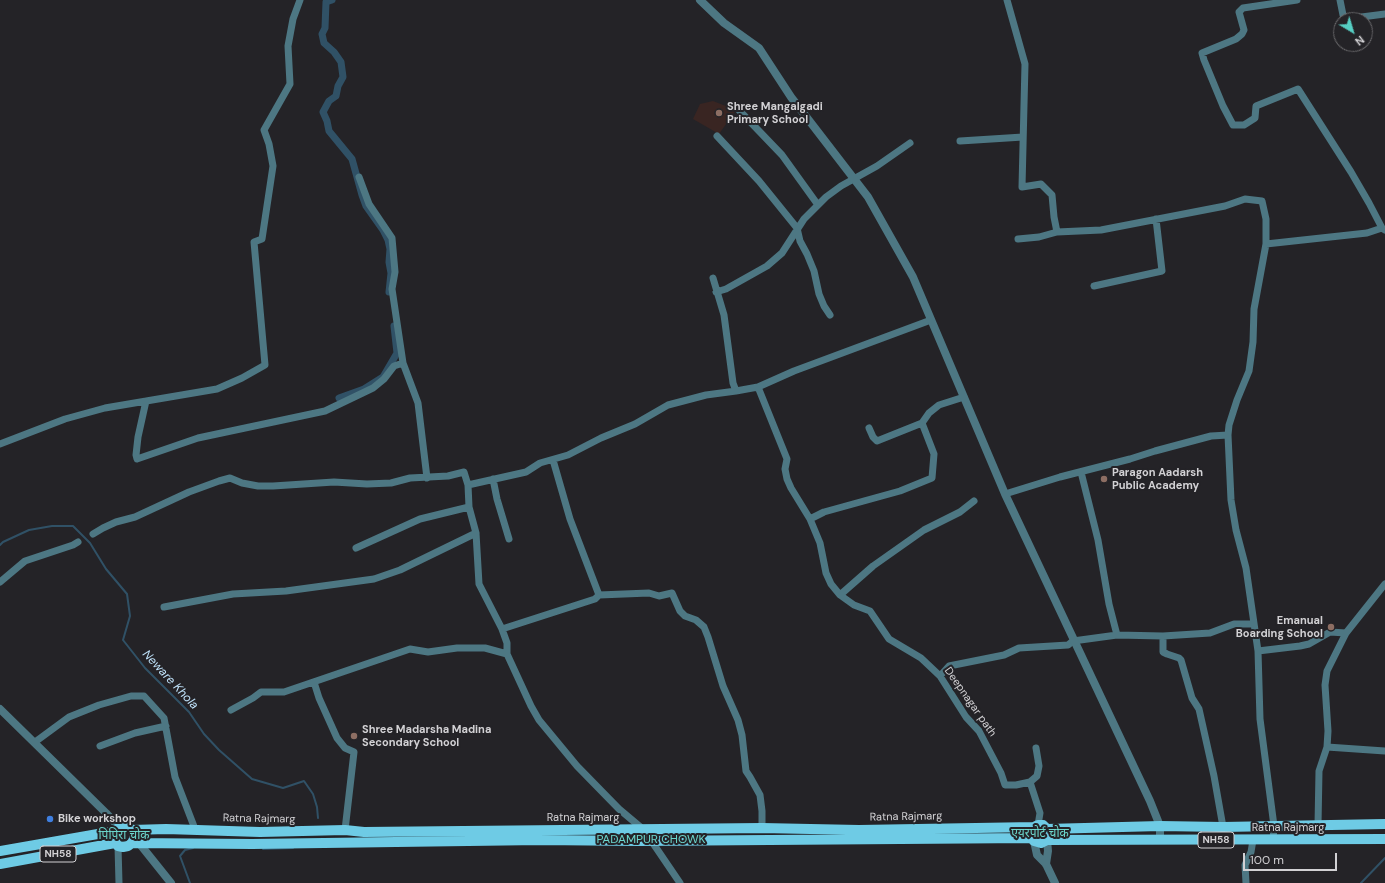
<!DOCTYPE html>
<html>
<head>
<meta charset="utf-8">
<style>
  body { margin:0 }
  #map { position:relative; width:1385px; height:883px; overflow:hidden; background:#242327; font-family:"DM Sans",sans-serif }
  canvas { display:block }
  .north { position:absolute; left:1333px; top:12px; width:40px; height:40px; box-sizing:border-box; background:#242327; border:1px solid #6a696c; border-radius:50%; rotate:142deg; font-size:11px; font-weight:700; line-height:16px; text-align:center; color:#d2d1d4 }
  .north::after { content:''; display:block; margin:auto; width:14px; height:18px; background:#56cec3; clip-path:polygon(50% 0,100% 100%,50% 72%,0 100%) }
  .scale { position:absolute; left:1243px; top:853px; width:94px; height:18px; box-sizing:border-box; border:2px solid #d2d1d4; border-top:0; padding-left:5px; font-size:12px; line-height:14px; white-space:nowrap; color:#d2d1d4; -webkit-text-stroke:3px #242327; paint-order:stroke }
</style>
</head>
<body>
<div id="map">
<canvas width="1385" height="883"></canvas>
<div class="north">N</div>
<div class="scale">100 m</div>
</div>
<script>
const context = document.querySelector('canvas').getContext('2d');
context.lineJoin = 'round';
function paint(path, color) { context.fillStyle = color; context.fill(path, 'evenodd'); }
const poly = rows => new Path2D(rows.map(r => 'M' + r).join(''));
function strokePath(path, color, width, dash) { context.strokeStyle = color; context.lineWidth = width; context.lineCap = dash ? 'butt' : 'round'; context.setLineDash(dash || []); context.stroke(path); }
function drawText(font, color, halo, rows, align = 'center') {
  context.font = font + ' "DM Sans","Noto Sans Devanagari",sans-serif'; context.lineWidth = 4; context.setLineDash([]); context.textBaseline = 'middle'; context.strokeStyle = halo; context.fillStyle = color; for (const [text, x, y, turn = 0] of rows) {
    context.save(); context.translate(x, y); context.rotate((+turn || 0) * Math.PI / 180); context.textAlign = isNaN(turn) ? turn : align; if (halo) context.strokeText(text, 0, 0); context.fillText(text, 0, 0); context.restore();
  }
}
paint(poly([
  [713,101,736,110,719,134,693,119,700,104]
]), '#392522');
strokePath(poly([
  [0,545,3,542,29,530,52,526,73,526,90,543,106,569,127,594,130,616,123,640,145,668,189,712,204,734,219,750,252,779,283,788,304,781,313,794,317,807,318,818],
  [263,849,293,848],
  [190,883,180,856,185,850,193,848],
  [1361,883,1385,858]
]), '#305166', 2);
strokePath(poly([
  [332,0,326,2,325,28,322,34,324,43,334,52,341,62,343,77,338,86,336,96,329,101,323,112,327,121,329,131,352,159,362,195,366,206,383,230,388,240,390,249,389,262,391,273,389,292],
  [339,398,364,389,383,377,397,353,394,326]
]), '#305166', 7);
strokePath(poly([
  [1007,0,1025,64,1022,187,1041,184,1052,195,1054,217,1057,232],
  [1297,0,1243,8,1239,12,1244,30,1242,34,1236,39,1202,53,1204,60,1223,106,1233,125,1244,125,1255,118,1256,106,1298,89,1351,172,1369,203,1382,228],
  [1340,0,1343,15,1346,19,1385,14],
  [736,107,782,155,818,205],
  [717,136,759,181,797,228,800,241,807,254,814,271,819,294,824,306,830,315],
  [960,141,1023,137],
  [359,177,369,204,392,238,395,272,392,289,403,363,418,403,427,478],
  [1018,239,1039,237,1057,232,1101,230,1225,206,1245,199,1262,201,1266,219,1266,244,1254,309,1253,342,1249,371,1237,400,1229,425,1228,435,1231,500,1236,530,1246,568,1258,651,1260,719,1274,826,1273,840],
  [1266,244,1367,233,1382,228,1385,230],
  [713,278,724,315,733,383,736,391],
  [1094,286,1162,271,1156,219],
  [716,292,726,289,767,266,782,253,804,219,826,197,841,186,877,166,910,143],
  [758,387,787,459,785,469,787,479,791,488,810,519,820,543,826,573,831,584,840,595,854,605,870,611,889,639,921,658,940,676,966,717,979,731,1001,773,1005,785,1016,785,1030,782,1040,813,1038,825],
  [146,401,138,437,136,455,137,459,198,438,325,411,373,388,384,379,394,366,403,363],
  [869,428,873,437,877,441,922,423],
  [0,444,65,419,105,408,217,389,242,378,265,365,254,242,262,239,273,166,269,144,264,130,290,84,288,46,293,19,300,0],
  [553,460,570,519,599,595,649,593,659,596,672,593,680,611,685,616,696,620,704,627,708,637,723,686,738,720,742,735,746,771,750,777,760,795,762,811,762,828],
  [1081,472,1098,540,1109,604,1117,635],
  [493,479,497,499,509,539],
  [1005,494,1060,477,1130,459,1155,451,1211,436,1228,435],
  [810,519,824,512,900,491,932,478,934,454,922,423,929,413,939,405,964,397],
  [93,534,103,528,116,522,135,517,189,492,219,481,230,478,242,483,258,486,273,486,334,482,367,484,391,483,410,478,448,476,464,472,468,485],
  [356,548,420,519,469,507],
  [0,582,25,561,73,545,78,542],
  [840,595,873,566,924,530,960,512,974,501],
  [164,607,233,594,286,591,374,579,400,570,476,533],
  [502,629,595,599,599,595],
  [1163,636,1163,652,1167,654,1179,658,1181,660,1192,698,1199,709,1214,776,1223,827],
  [1258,651,1300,646,1309,644,1330,632,1346,633],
  [940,676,949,666,1004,655,1019,648,1068,645,1073,641,1117,635,1163,636,1210,633,1234,624,1254,624],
  [314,682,319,698,337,738,345,748,354,752,345,830],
  [231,710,253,698,261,692,284,692,410,649,428,652,457,648,485,648,507,654],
  [35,742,69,717,99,705,131,696,144,696,164,718,175,777,195,829],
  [100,746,135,733,166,726],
  [1327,747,1385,751],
  [1030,782,1037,776,1039,766,1036,748],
  [1318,825,1319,771,1327,747,1328,731,1325,685,1327,671,1346,633,1385,584],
  [118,846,119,883],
  [680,883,644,830,619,809,577,766,539,720,531,706,507,654,507,643,502,629,479,584,476,533,469,507,468,485,526,472,540,463,568,455,601,438,635,424,668,405,706,395,736,391,758,387,794,371,931,320],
  [1246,883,1245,865,1251,852,1253,840]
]), '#4d7783', 7);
strokePath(poly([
  [700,0,724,23,759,48,791,97,868,197,913,277,1005,494,1150,801,1160,826,1160,840],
  [0,709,106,813,119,827],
  [1034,841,1037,855,1046,864,1055,883],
  [139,843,171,883],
  [1046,864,1048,851,1047,840]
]), '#4d7783', 8);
strokePath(poly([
  [1047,829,1160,826,1223,827,1385,824],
  [132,830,166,829,260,832,345,830,364,832,762,828,859,830,1034,827,1038,825,1043,825,1047,829,1049,835,1047,840],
  [1030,833,1031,838,1034,841,1041,843,1047,840,1385,839],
  [132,843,134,839,134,834,132,830,128,827,123,826,119,827,115,831,113,835,113,839,118,846,123,847,128,846,132,843,252,844,540,840,639,841,1031,838],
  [0,851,115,831],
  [0,864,115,843]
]), '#6ecbe5', 10);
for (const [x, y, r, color] of [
  [719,113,4,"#8d6e63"],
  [1104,479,4,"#8d6e63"],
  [1331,627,4,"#8d6e63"],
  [354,736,4,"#8d6e63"],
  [50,819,4,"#3f7fe0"]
]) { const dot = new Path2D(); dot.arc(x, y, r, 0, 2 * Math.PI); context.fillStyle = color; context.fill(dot); strokePath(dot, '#242327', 1.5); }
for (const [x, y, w] of [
  [1216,840,36],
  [58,854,36]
]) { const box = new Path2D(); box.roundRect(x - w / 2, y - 8, w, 16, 3); context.fillStyle = '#242327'; context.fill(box); strokePath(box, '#d2d1d4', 1); }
drawText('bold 10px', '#d2d1d4', null, [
  ["NH58",1216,840],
  ["NH58",58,854]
]);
drawText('bold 11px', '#d2d1d4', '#242327', [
  ["Shree Mangalgadi",727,107],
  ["Primary School",727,120],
  ["Paragon Aadarsh",1112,473],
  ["Public Academy",1112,486],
  ["Emanual",1323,621,"right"],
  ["Boarding School",1323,634,"right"],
  ["Shree Madarsha Madina",362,730],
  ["Secondary School",362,743],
  ["Bike workshop",58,819]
], 'left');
drawText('11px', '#d2d1d4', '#242327', [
  ["Deepnagar path",970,702,55],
  ["Ratna Rajmarg",906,817,-1],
  ["Ratna Rajmarg",583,818],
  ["Ratna Rajmarg",259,819,1],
  ["Ratna Rajmarg",1288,828]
]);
drawText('italic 12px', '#c0e3fb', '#242327', [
  ["Neware Khola",170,680,47]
]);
drawText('12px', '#6cd6cc', '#242327', [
  ["एयरपोर्ट चोक",1040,834],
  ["पिपिरा चोक",124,836],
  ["PADAMPUR CHOWK",651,840]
]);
</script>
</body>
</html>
